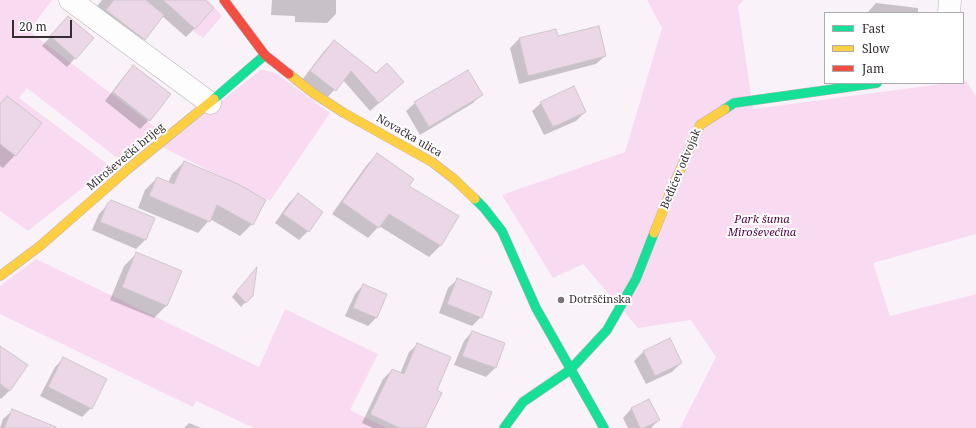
<!DOCTYPE html>
<html>
<head>
<meta charset="utf-8">
<style>
  body { margin:0 }
  #map { position:relative; width:976px; height:428px; overflow:hidden; background:#faf2f9; font-family:"Noto Serif",serif }
  canvas { display:block }
  .legend { position:absolute; left:824px; top:12px; width:140px; height:72px; box-sizing:border-box; background:#fff; border:1px solid #aeabad; margin:0; padding:5px 7px; list-style:none; font-size:12px; color:#342d32 }
  .legend li { display:flex; align-items:center; gap:8px; height:20px }
  .legend b { width:20px; border:1px solid #aeabad }
  .scale { position:absolute; left:12px; top:20px; width:60px; height:18px; box-sizing:border-box; border:2px solid #342d32; border-top:0; padding-left:5px; font-size:12px; line-height:14px; white-space:nowrap; color:#342d32; -webkit-text-stroke:3px #fff; paint-order:stroke }
</style>
</head>
<body>
<div id="map">
<canvas width="976" height="428"></canvas>
<ul class="legend">
<li><b style="height:5px;background:#16e098"></b>Fast</li>
<li><b style="height:5px;background:#ffcf43"></b>Slow</li>
<li><b style="height:5px;background:#f24e42"></b>Jam</li>
</ul>
<div class="scale">20 m</div>
</div>
<script>
const context = document.querySelector('canvas').getContext('2d');
context.lineJoin = 'round';
function paint(path, color) { context.fillStyle = color; context.fill(path, 'evenodd'); }
const poly = rows => new Path2D(rows.map(r => 'M' + r).join(''));
function strokePath(path, color, width, dash) { context.strokeStyle = color; context.lineWidth = width; context.lineCap = dash ? 'butt' : 'round'; context.setLineDash(dash || []); context.stroke(path); }
function drawText(font, color, halo, rows, align = 'center') {
  context.font = font + ' "Noto Serif",serif'; context.lineWidth = 4; context.setLineDash([]); context.textBaseline = 'middle'; context.strokeStyle = halo; context.fillStyle = color; for (const [text, x, y, turn = 0] of rows) {
    context.save(); context.translate(x, y); context.rotate((+turn || 0) * Math.PI / 180); context.textAlign = isNaN(turn) ? turn : align; if (halo) context.strokeText(text, 0, 0); context.fillText(text, 0, 0); context.restore();
  }
}
paint(poly([
  [0,0,52,0,29,31,159,130,127,162,116,157,27,88,19,98,106,163,109,167,28,231,0,211],
  [202,0,208,0,222,16,203,38,193,31,200,20],
  [647,0,744,0,738,6,753,109,949,83,963,83,963,81,966,81,976,96,976,234,873,263,890,316,976,294,976,428,680,428,716,357,691,320,638,328,583,264,553,278,502,195,625,152,662,28],
  [262,69,277,74,330,113,270,201,162,147],
  [36,259,259,367,285,309,378,354,350,410,387,428,254,428,196,401,193,407,0,314,0,286]
]), '#f8dbf1');
paint(poly([
  [102,0,203,0,195,28,186,37,162,16,135,48,104,12,97,6],
  [272,0,336,0,336,14,327,23,295,22,295,16,271,15],
  [876,3,918,8,918,13,867,13],
  [68,17,75,58,67,67,42,46],
  [555,30,557,37,605,56,596,64,519,84,510,48,519,39],
  [334,41,376,74,403,82,370,111,343,80,326,99,302,80,325,50],
  [134,67,169,94,149,120,140,129,105,101,125,75],
  [481,95,473,103,420,135,406,111,415,103],
  [7,97,40,123,15,155,3,168,0,166,0,104],
  [541,103,585,112,576,121,544,135,532,111],
  [377,154,407,186,458,217,440,246,429,257,379,226,368,238,332,214,366,166],
  [184,162,252,224,240,236,210,219,198,233,138,208,145,190,157,178,168,183,172,174],
  [298,194,322,212,308,231,299,240,275,223,289,203],
  [108,204,154,219,145,240,136,249,92,230,99,214],
  [137,253,166,306,154,318,110,300,124,266],
  [253,272,252,295,241,307,232,297],
  [457,280,481,317,472,326,439,313,448,288],
  [363,285,377,317,368,326,345,316,355,294],
  [472,332,504,344,495,368,486,377,454,365,464,341],
  [670,340,681,363,672,372,646,384,634,361,643,352],
  [418,344,436,391,424,428,373,428,362,423,383,379,392,370,400,374,409,352],
  [0,347,10,390,1,399,0,398],
  [63,359,91,408,82,417,40,396,55,367],
  [649,400,659,420,651,428,628,428,623,418,631,409],
  [12,411,37,428,0,428,3,419],
  [189,423,201,428,184,428]
]), '#0003');
const building = poly([
  [114,0,146,0,164,15,145,40,106,10,114,0],
  [163,0,205,0,214,8,195,29,163,0],
  [68,16,94,38,76,59,50,36,68,16],
  [599,26,606,56,528,76,519,38,556,29,558,36,599,26],
  [334,40,376,73,387,63,404,82,379,103,351,71,336,91,310,71,334,40],
  [133,65,171,94,150,121,113,92,133,65],
  [468,70,483,95,429,127,414,102,468,70],
  [574,86,586,112,553,127,540,102,574,86],
  [7,96,42,123,16,156,0,144,0,104,7,96],
  [377,153,414,179,409,186,459,216,441,246,389,214,379,228,342,202,377,153],
  [184,161,238,184,266,200,253,225,217,205,210,222,149,196,157,177,174,184,184,161],
  [298,193,323,212,309,232,283,214,298,193],
  [111,200,155,218,146,240,100,222,107,204,111,200],
  [136,252,182,271,167,306,122,287,136,252],
  [257,267,253,296,246,303,236,292,257,267],
  [457,278,492,292,482,318,447,304,457,278],
  [363,284,387,294,377,318,353,308,363,284],
  [472,331,505,343,496,368,462,356,472,331],
  [670,338,682,363,655,376,643,351,670,338],
  [417,343,451,357,437,390,442,393,425,428,399,428,370,414,392,369,404,374,417,343],
  [0,346,28,365,10,391,0,384,0,346],
  [63,357,107,379,92,409,48,387,63,357],
  [649,399,660,420,644,428,640,428,631,408,649,399],
  [12,409,56,427,56,428,4,428,12,409]
]);
paint(building, '#ebd7e6');
strokePath(building, '#cdc6cb', 1);
const street = poly([
  [70,0,210,103],
  [949,13,950,0]
]);
const fast = poly([
  [214,99,265,55],
  [725,109,734,103,877,83],
  [475,199,484,208,502,231,536,308,604,428],
  [504,428,523,402,570,370,607,330,636,279,654,233]
]);
const slow = poly([
  [289,74,313,93,344,113,432,162,454,179,475,199],
  [654,233,670,193,700,125,725,109],
  [0,276,40,246,128,169,214,99]
]);
const jam = poly([
  [224,0,265,55,289,74]
]);
strokePath(street, '#b8b2b7', 23);
strokePath(fast, '#b8b2b7', 10);
strokePath(slow, '#b8b2b7', 10);
strokePath(jam, '#b8b2b7', 10);
strokePath(street, '#fefdfe', 22);
strokePath(fast, '#16e098', 9);
strokePath(slow, '#ffcf43', 9);
strokePath(jam, '#f24e42', 9);
for (const [x, y, r, color] of [
  [561,300,4,"#797278"]
]) { const dot = new Path2D(); dot.arc(x, y, r, 0, 2 * Math.PI); context.fillStyle = color; context.fill(dot); strokePath(dot, '#fff', 1.5); }
drawText('11px', '#342d32', '#fff', [
  ["Novačka ulica",409,136,30],
  ["Miroševečki brijeg",126,157,-40],
  ["Beđićev odvojak",681,169,-67]
]);
drawText('italic 11px', '#4c0242', '#fff', [
  ["Park šuma",762,220],
  ["Miroševečina",762,233]
]);
drawText('11px', '#342d32', '#fff', [
  ["Dotrščinska",569,300]
], 'left');
</script>
</body>
</html>
